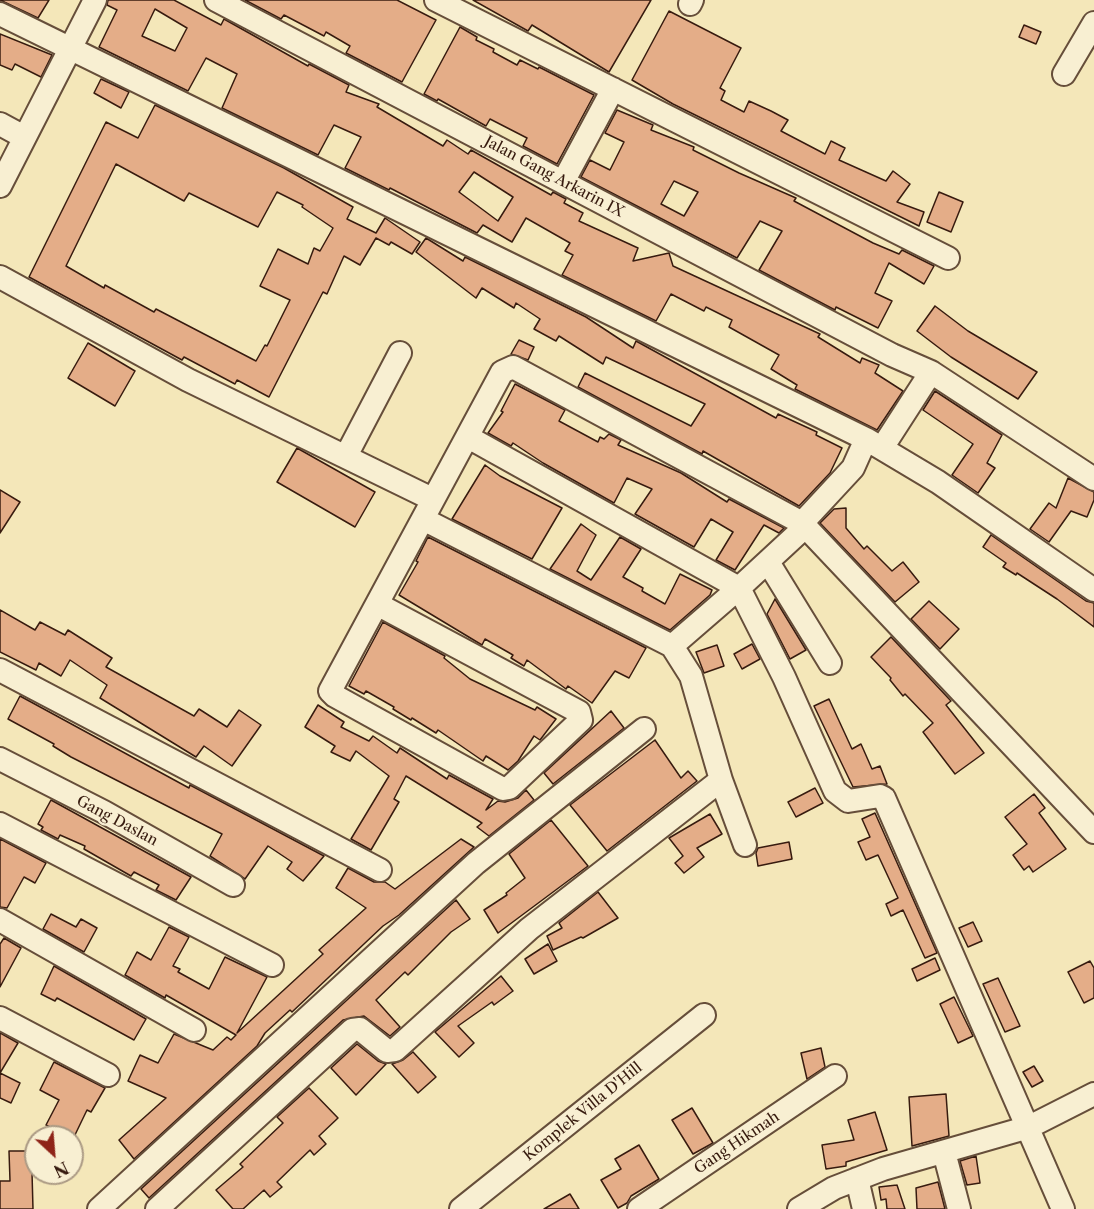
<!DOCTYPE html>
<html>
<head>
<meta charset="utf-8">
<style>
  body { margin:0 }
  #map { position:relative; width:1094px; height:1209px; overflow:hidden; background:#f4e7b9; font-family:"Libre Caslon Text",serif }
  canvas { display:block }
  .north { position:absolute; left:24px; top:1125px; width:60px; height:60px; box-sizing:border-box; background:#f8efd2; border:2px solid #ab9a84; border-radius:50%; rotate:154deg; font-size:16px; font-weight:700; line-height:24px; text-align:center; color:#371b0f }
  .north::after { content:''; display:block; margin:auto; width:21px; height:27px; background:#8f2418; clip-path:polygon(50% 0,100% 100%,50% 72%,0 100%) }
</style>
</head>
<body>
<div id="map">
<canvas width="1094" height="1209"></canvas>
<div class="north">N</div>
</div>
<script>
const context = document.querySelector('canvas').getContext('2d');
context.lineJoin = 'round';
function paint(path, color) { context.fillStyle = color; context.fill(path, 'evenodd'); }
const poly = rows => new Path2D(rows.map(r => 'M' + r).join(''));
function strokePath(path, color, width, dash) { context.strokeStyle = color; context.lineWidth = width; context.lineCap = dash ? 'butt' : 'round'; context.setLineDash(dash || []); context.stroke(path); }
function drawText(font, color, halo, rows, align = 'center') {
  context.font = font + ' "Libre Caslon Text",serif'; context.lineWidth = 4.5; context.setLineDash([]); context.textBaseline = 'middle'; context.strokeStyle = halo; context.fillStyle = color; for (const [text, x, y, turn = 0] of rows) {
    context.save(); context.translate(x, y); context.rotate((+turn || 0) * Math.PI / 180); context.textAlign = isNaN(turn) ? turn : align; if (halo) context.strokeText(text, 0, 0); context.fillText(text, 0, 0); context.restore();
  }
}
const building = poly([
  [0,0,49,0,38,18,0,0],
  [108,0,174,0,221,25,224,19,308,66,309,64,349,85,346,92,379,104,377,107,443,146,447,140,468,154,471,150,551,195,553,192,566,199,564,203,583,213,579,221,638,248,633,261,669,253,673,266,820,334,818,337,860,363,862,358,879,365,875,373,903,391,877,430,795,389,797,385,771,369,779,355,729,327,732,320,706,307,704,311,671,294,656,321,562,275,573,255,565,251,570,243,526,218,512,242,483,225,477,233,390,188,389,190,345,168,361,137,334,125,318,155,222,108,237,74,206,58,188,91,99,47,117,10,107,5,108,0],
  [155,9,187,28,175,51,142,36,155,9],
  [474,172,513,197,498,221,459,192,474,172],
  [245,0,397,0,436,20,402,82,346,53,350,46,326,32,324,36,284,15,281,19,245,0],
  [473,0,651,0,609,72,532,25,528,31,473,0],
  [669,11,741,48,720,88,725,91,721,100,744,112,749,101,771,111,788,120,781,131,825,154,831,141,845,148,839,160,886,181,893,171,910,184,897,202,924,212,919,226,673,104,632,80,669,11],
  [1024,25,1041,32,1036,44,1019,37,1024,25],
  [460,27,477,37,476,40,494,49,493,52,517,65,520,60,538,69,539,67,594,95,557,164,523,146,527,138,490,119,486,126,438,99,437,101,424,94,460,27],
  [0,34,52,55,41,77,15,64,12,70,0,65,0,34],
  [101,79,129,92,121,108,94,93,101,79],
  [155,105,284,168,353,207,347,219,376,233,385,218,420,242,412,254,391,242,389,245,376,238,360,265,344,256,327,294,323,292,269,397,237,380,235,384,184,357,182,360,29,277,106,122,138,138,155,105],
  [116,164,184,201,189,193,258,227,277,192,303,205,302,207,333,228,320,251,314,248,308,264,278,249,260,286,290,300,267,346,265,345,256,361,156,309,154,312,105,285,104,288,66,266,116,164],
  [617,110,653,125,651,130,694,147,693,150,739,173,796,198,794,201,873,243,899,254,902,250,934,266,924,284,889,263,875,293,892,301,878,328,836,307,835,310,759,270,782,231,760,221,737,258,581,177,590,160,610,170,624,142,605,133,617,110],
  [674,181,698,192,684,216,661,204,674,181],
  [939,192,963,202,951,232,927,222,939,192],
  [426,238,463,261,465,257,586,317,633,348,636,341,776,418,778,414,817,432,816,435,842,448,830,473,799,506,703,451,702,454,578,387,585,373,691,426,705,404,606,357,603,364,559,336,556,341,534,329,540,319,516,303,514,308,482,288,476,298,416,252,426,238],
  [935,306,968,331,1037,372,1018,399,951,357,917,331,935,306],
  [519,340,534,347,528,360,511,354,519,340],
  [88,343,135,371,115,406,68,378,88,343],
  [515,384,565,410,559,421,598,442,600,437,604,439,609,434,621,440,618,445,681,473,727,502,729,499,784,528,779,533,764,525,735,570,716,560,733,532,711,519,694,547,635,514,652,489,627,478,614,503,543,463,513,443,511,446,488,433,503,412,501,411,515,384],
  [935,391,1002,435,987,463,995,468,978,493,952,475,973,444,923,410,935,391],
  [297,448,375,492,355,527,277,482,297,448],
  [485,465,500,476,562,508,532,559,452,519,485,465],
  [1068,478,1094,492,1094,500,1087,517,1071,511,1049,542,1030,529,1049,503,1056,508,1068,478],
  [0,490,20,502,0,533,0,490],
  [846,508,846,528,864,549,867,546,892,571,903,562,919,582,895,602,820,523,834,509,846,508],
  [581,524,596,535,577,571,591,580,620,537,641,549,623,577,643,588,642,591,665,604,680,574,712,590,710,595,670,630,550,569,581,524],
  [991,535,1086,601,1094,603,1094,627,1057,599,1017,573,1016,575,1003,567,1006,563,983,547,991,535],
  [428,537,646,648,629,678,615,671,592,703,568,686,566,689,527,660,524,666,511,658,513,655,485,639,482,645,399,595,418,562,416,561,428,537],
  [775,599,806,650,790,659,767,614,775,599],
  [929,601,959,629,940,649,911,619,929,601],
  [0,610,35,630,40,622,65,635,68,630,112,658,106,667,194,716,199,709,227,727,239,710,261,725,232,766,204,746,196,757,100,698,107,685,70,660,61,676,39,663,36,670,0,652,0,610],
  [383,622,445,656,444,658,470,679,535,710,537,707,556,719,540,740,534,736,518,761,508,770,486,756,483,761,438,730,436,733,412,718,411,720,393,709,394,707,366,691,364,694,349,686,383,622],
  [891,637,951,701,946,705,984,753,955,774,923,732,933,723,905,694,903,696,890,680,891,678,871,657,891,637],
  [752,644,760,659,742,669,734,654,752,644],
  [717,645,724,666,704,673,696,652,717,645],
  [20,696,189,788,190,785,324,856,303,881,287,869,292,862,268,846,245,879,210,856,222,834,71,757,53,746,54,744,8,719,20,696],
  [829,699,852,749,861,744,872,769,880,766,887,784,853,787,814,706,829,699],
  [318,705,344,722,341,727,369,741,373,736,397,753,400,748,447,779,449,775,493,799,486,810,498,801,505,802,518,798,526,790,534,800,489,836,477,827,482,823,406,776,394,799,399,802,371,850,351,839,389,776,356,751,350,761,331,752,335,746,305,727,318,705],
  [611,711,624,728,553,784,544,773,611,711],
  [655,740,681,778,688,771,697,781,607,851,570,805,655,740],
  [815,788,823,803,796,817,788,802,815,788],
  [1034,794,1045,808,1039,813,1066,849,1033,872,1029,866,1024,870,1013,855,1027,844,1005,817,1034,794],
  [51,800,191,877,176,900,156,890,159,885,134,872,131,876,84,849,85,846,60,835,58,839,41,830,43,827,38,824,51,800],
  [875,813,937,953,925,958,903,910,891,916,886,904,898,898,878,855,866,860,858,842,870,837,862,819,875,813],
  [710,814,722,834,697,848,704,857,684,873,675,863,683,856,669,838,710,814],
  [551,820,588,866,498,933,484,910,507,895,506,893,525,878,509,854,551,820],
  [0,839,46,863,35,883,24,877,7,908,0,907,0,839],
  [461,839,474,847,399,915,383,926,292,1012,290,1010,265,1033,257,1046,134,1159,119,1140,166,1098,128,1081,140,1055,158,1063,174,1034,213,1050,227,1037,231,1040,236,1035,166,995,165,998,125,975,137,952,151,960,169,927,189,937,173,966,180,969,178,972,209,989,225,957,267,977,237,1033,323,954,319,950,366,908,336,888,348,868,374,882,385,882,395,889,461,839],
  [789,842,792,859,758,866,756,853,758,848,789,842],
  [598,892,618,918,583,938,581,937,553,950,547,936,562,928,559,923,598,892],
  [456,900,470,919,451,932,408,975,405,972,376,1000,400,1027,390,1036,364,1016,343,1020,149,1198,141,1189,456,900],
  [51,914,76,927,81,919,97,928,84,952,43,929,51,914],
  [973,922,982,941,968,947,959,928,973,922],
  [4,938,21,948,0,987,0,944,4,938],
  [548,944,557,961,534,974,525,959,548,944],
  [935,958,940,970,917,981,912,969,935,958],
  [1090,961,1094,968,1094,998,1084,1003,1068,972,1090,961],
  [54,966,146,1019,134,1040,57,998,55,1001,41,994,54,966],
  [501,976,513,991,494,1005,492,1002,458,1026,474,1043,459,1057,435,1032,501,976],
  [998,978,1020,1026,1005,1032,983,984,998,978],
  [954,997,973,1036,958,1043,940,1004,954,997],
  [0,1033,18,1043,0,1073,0,1033],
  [357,1044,378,1061,386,1064,356,1095,331,1068,357,1044],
  [821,1048,825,1067,807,1079,801,1053,821,1048],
  [413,1052,436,1077,418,1093,392,1064,403,1060,413,1052],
  [54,1062,105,1088,91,1112,87,1110,73,1139,46,1125,59,1100,40,1090,54,1062],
  [1034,1066,1043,1081,1032,1087,1023,1072,1034,1066],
  [0,1073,20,1083,11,1103,0,1098,0,1073],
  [309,1088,338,1118,319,1136,326,1144,314,1155,310,1150,277,1182,282,1187,270,1197,264,1190,243,1209,233,1209,216,1190,243,1167,240,1164,283,1123,277,1117,309,1088],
  [946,1094,949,1136,912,1146,909,1097,946,1094],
  [692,1108,713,1143,693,1154,672,1120,692,1108],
  [875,1112,887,1150,846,1162,846,1166,826,1169,822,1145,854,1140,848,1120,875,1112],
  [639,1145,659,1179,631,1196,627,1203,618,1208,601,1180,621,1169,615,1159,639,1145],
  [9,1151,36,1151,36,1172,32,1172,33,1209,0,1209,0,1181,10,1181,9,1151],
  [976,1156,980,1183,967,1185,960,1161,976,1156],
  [938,1182,945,1209,917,1209,916,1188,938,1182],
  [897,1185,905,1209,887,1209,886,1199,881,1200,879,1187,897,1185],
  [570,1194,579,1209,544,1209,570,1194]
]);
paint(building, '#e4ad88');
strokePath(building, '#371b0f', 1.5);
const minor = poly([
  [216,0,892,355,931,372,1094,479],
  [436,0,948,258],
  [690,4,692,0],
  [0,14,866,439,938,482,1094,590],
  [1064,74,1094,23],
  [0,124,24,137],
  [563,182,613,89],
  [0,186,95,0],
  [0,277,188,380,432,499],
  [468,437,739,588,672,646],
  [882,448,931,372],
  [346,456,400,353],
  [423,519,672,646,691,676,721,780,745,845],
  [802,523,853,468,866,439],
  [806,526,739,588,784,677,835,791,848,801,880,796,884,798,1063,1209],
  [768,562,830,663],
  [377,604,579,712,581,720,509,788,503,789,335,696,330,691,502,372,513,367,802,523,1094,832],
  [0,670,380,870],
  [0,759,104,812,233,885],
  [0,824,272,965],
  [0,920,194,1030],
  [0,1018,108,1075],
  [944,1152,959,1209],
  [857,1179,864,1209],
  [99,1209,476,863,644,729],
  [157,1209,352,1030,360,1029,387,1051,395,1050,529,929,721,780],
  [461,1209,704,1015],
  [639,1209,835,1076],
  [799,1209,834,1188,883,1169,1029,1127,1094,1094]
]);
strokePath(minor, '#664e3a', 26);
strokePath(minor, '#f8efd2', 22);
drawText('15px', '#371b0f', '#f8efd2', [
  ["Jalan Gang Arkarin IX",554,177,28],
  ["Gang Daslan",117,821,28],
  ["Komplek Villa D'Hill",583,1112,-39],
  ["Gang Hikmah",737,1143,-34]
]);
</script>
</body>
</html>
